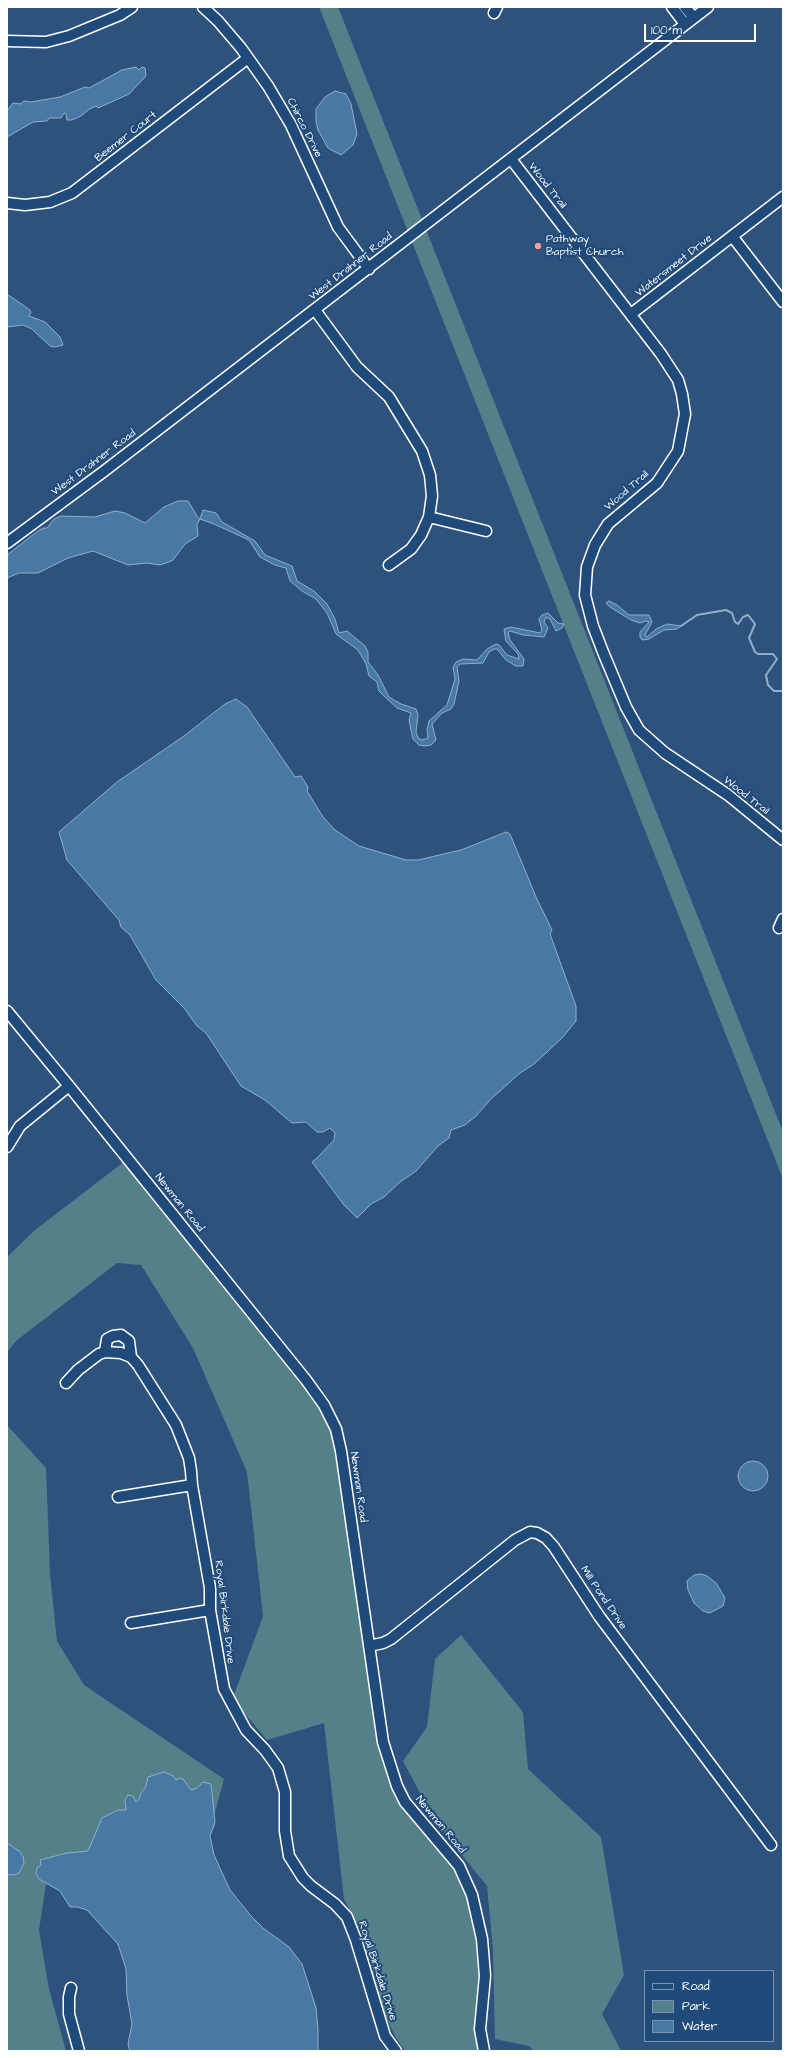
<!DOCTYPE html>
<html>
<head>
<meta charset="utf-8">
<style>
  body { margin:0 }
  #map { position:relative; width:790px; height:2058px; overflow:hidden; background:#2e527e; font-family:"Architects Daughter",sans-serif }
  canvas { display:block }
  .frame { position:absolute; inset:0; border:8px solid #fff; pointer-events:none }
  .legend { position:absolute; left:644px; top:1970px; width:130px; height:72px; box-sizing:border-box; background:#1f4a7a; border:1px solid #7992af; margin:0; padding:5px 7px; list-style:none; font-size:12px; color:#fff }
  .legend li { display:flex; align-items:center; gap:8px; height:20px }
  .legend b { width:20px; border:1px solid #7992af }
  .scale { position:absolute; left:644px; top:24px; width:112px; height:18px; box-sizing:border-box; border:2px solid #fff; border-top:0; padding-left:5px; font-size:12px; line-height:14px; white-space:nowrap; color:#fff; -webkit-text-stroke:3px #1f4a7a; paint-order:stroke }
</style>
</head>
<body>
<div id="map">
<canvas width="790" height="2058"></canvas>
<div class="frame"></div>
<ul class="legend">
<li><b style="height:5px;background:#1f4a7a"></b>Road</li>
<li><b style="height:11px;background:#538089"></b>Park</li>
<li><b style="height:11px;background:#4879a4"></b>Water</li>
</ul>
<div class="scale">100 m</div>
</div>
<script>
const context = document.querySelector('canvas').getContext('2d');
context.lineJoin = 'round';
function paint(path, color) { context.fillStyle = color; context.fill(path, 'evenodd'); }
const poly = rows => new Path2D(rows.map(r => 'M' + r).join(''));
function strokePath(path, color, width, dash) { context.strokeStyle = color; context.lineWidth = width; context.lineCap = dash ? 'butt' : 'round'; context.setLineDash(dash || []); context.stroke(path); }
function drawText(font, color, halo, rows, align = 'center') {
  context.font = font + ' "Architects Daughter",sans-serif'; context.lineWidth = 4; context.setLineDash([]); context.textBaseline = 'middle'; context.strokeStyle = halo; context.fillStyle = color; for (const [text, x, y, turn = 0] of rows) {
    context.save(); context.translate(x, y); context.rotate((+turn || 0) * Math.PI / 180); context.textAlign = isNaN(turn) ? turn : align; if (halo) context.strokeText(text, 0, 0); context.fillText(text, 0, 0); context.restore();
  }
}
paint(poly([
  [319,7,338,7,783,1132,783,1179],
  [125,1161,308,1388,322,1409,334,1435,385,1769,395,1795,412,1819,434,1840,453,1864,471,1900,481,1959,480,2051,402,2051,404,2049,396,2038,385,2015,357,1924,344,1899,324,1723,267,1740,240,1708,234,1695,263,1616,247,1472,193,1348,141,1265,117,1263,16,1341,7,1352,7,1257,35,1230],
  [7,1425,46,1468,50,1574,57,1641,84,1685,224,1779,214,1816,215,1825,210,1836,214,1855,230,1890,251,1916,263,1928,289,1947,302,1964,316,2008,318,2029,318,2051,130,2051,128,2044,132,2024,127,1995,126,1969,120,1949,114,1939,87,1910,78,1907,70,1907,60,1891,46,1884,39,1930,49,1989,66,2051,7,2051],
  [461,1635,523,1712,528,1769,601,1837,624,1975,602,2014,621,2051,534,2051,529,2046,495,2039,493,1951,487,1886,436,1823,403,1761,427,1727,435,1659]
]), '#538089');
const water = poly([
  [136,67,139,70,142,67,145,68,146,76,129,94,98,108,96,106,88,110,81,116,72,120,67,120,66,114,64,113,61,118,49,118,47,121,33,122,7,137,7,111,13,103,20,104,24,101,31,102,60,97,85,87,89,88,122,70,136,67],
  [335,91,346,94,351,104,357,134,353,145,341,155,328,148,318,130,316,121,316,109,325,97,335,91],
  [7,294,30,310,31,312,29,316,45,322,60,337,63,345,55,347,50,346,32,329,23,325,7,327,7,294],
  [178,501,188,501,197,516,200,519,203,510,216,513,222,522,255,541,265,555,292,566,297,581,314,591,327,604,335,619,339,633,347,631,365,646,368,652,368,662,378,675,389,697,401,704,416,709,418,715,416,732,418,738,422,740,428,738,427,730,429,721,447,705,455,679,453,667,456,662,463,659,477,660,487,649,496,644,499,645,507,655,519,659,518,654,506,641,504,629,511,627,540,633,542,630,539,619,542,615,548,613,558,623,564,624,562,628,556,631,550,619,546,617,544,622,548,628,544,637,523,635,510,631,508,633,510,640,524,659,523,666,516,666,506,660,497,649,494,649,489,652,483,663,460,664,457,667,459,681,454,704,451,709,442,713,432,724,436,740,431,745,425,746,419,745,413,739,409,720,411,713,397,708,384,696,379,691,377,682,369,676,366,664,358,650,336,634,327,613,316,599,302,591,290,581,286,568,275,565,260,557,249,540,214,524,200,519,197,524,198,536,185,544,173,560,169,562,160,565,147,563,128,565,93,551,68,558,38,573,19,573,7,578,7,555,38,531,43,528,47,528,54,519,61,516,95,517,115,511,125,513,145,523,164,507,178,501],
  [609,601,617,605,629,615,649,615,652,622,645,635,647,637,656,629,667,624,681,626,677,629,664,630,649,639,642,640,640,637,640,632,649,622,646,621,640,623,631,620,610,607,606,603,609,601],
  [236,699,247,707,295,777,301,776,308,787,307,791,323,817,335,830,359,846,406,860,418,860,461,850,506,832,510,834,536,897,552,930,550,934,576,1006,576,1021,563,1037,534,1064,520,1073,491,1099,476,1116,465,1125,451,1130,449,1138,438,1146,416,1171,400,1182,384,1197,371,1204,357,1218,344,1205,312,1162,317,1158,334,1140,335,1133,330,1128,323,1132,317,1132,306,1122,292,1123,265,1100,241,1086,206,1033,197,1026,184,1008,156,980,130,935,121,927,119,920,67,860,59,832,117,782,184,736,225,704,236,699],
  '738 1476a15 15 0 1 1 30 0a15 15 0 1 1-30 0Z',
  [701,1574,707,1576,716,1583,725,1598,723,1606,710,1613,703,1611,694,1603,688,1590,687,1581,694,1575,701,1574],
  [164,1772,173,1776,176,1780,180,1778,183,1779,191,1790,197,1788,203,1782,211,1784,215,1822,210,1836,214,1855,230,1890,251,1916,263,1928,289,1947,302,1964,316,2008,318,2029,318,2051,130,2051,128,2044,132,2024,127,1995,126,1969,118,1944,87,1910,78,1907,70,1907,60,1891,39,1879,36,1874,37,1868,41,1865,40,1860,67,1853,88,1851,102,1818,118,1810,126,1810,125,1800,128,1795,133,1796,136,1802,139,1800,140,1795,146,1786,148,1777,164,1772],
  [7,1843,19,1851,23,1856,24,1863,19,1873,14,1875,7,1874,7,1843]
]);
paint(water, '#4879a4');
strokePath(water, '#91afc8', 1);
strokePath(poly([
  [681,626,697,615,726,610,732,613,735,622,738,624,743,617,748,615,755,624,749,638,755,652,758,654,773,654,777,659,766,675,768,685,774,691,783,691]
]), '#91afc8', 2);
const minor = poly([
  [203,7,218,21,241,48,268,86,291,125,338,227,369,269],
  [672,7,685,24],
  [685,7,694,18],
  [494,13,497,7],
  [7,41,46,42,69,36,120,15,132,7],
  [511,159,661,354,678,380,682,394,685,414,678,451,657,483,608,524,595,545,587,567,585,595,593,626,603,652,626,707,639,730,665,753,728,795,783,840],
  [7,203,25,205,50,202,72,193,248,58],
  [732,236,783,302],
  [315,310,357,367,389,397,422,451,430,475,432,496,429,517,421,535,411,549,389,565],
  [631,314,783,197],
  [429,517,486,531],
  [7,543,103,472,708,7],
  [779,928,783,919],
  [7,1011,69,1086,306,1380,324,1405,336,1429,341,1451,383,1742,397,1786,405,1802,459,1866,472,1895,482,1939,485,1976,480,2029,484,2051],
  [7,1147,20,1126,69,1086],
  [105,1352,107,1339,113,1336,121,1335,129,1341,131,1357],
  [66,1383,78,1370,99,1354,105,1352,121,1353,131,1357,138,1365,176,1425,189,1458,191,1471,192,1485,210,1588,210,1610,224,1689,246,1730,265,1750,278,1768,285,1792,285,1831,289,1856,303,1878,311,1886,335,1904,347,1917,356,1940,385,2036,396,2051],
  [118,1497,192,1485],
  [131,1623,210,1610],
  [369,1646,383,1643,391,1639,515,1540,530,1532,537,1533,546,1538,554,1547,599,1616,771,1845],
  [71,1988,69,1997,69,2014,79,2051]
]);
strokePath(minor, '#fff', 13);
strokePath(minor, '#1f4a7a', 10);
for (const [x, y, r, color] of [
  [538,246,4,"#ff9aa2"]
]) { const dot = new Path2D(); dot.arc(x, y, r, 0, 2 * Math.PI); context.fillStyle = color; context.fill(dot); strokePath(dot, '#1f4a7a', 1.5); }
drawText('11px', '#fff', '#1f4a7a', [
  ["Chirco Drive",304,128,63],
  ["Beemer Court",126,137,-38],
  ["Wood Trail",547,186,52],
  ["Watersmeet Drive",674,266,-38],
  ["West Drahner Road",351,267,-38],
  ["West Drahner Road",94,463,-37],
  ["Wood Trail",627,491,-41],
  ["Wood Trail",746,796,38],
  ["Newman Road",179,1203,51],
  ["Newman Road",358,1487,82],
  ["Mill Pond Drive",603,1598,56],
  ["Royal Birkdale Drive",224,1612,83],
  ["Newman Road",440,1825,50],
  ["Royal Birkdale Drive",377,1971,72]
]);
drawText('11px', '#fff', '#1f4a7a', [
  ["Pathway",546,240],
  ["Baptist Church",546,253]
], 'left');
</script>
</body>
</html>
